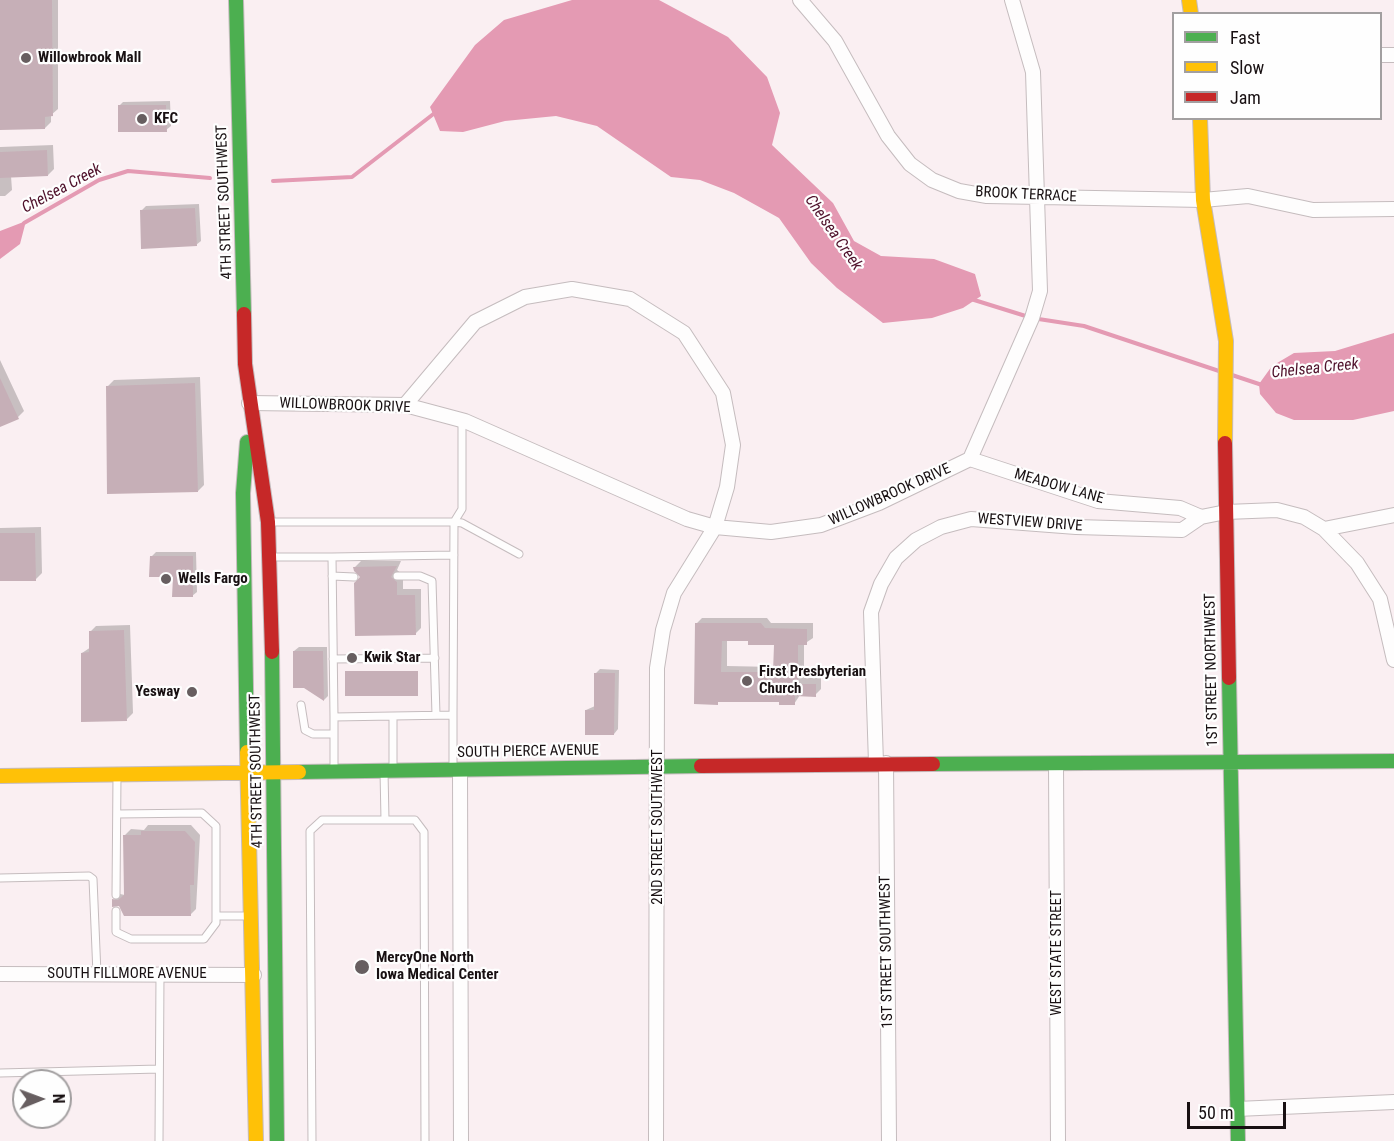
<!DOCTYPE html>
<html>
<head>
<meta charset="utf-8">
<style>
  body { margin:0 }
  #map { position:relative; width:1394px; height:1141px; overflow:hidden; background:#faeff2; font-family:"Roboto Condensed",sans-serif }
  canvas { display:block }
  .legend { position:absolute; left:1172px; top:12px; width:210px; height:108px; box-sizing:border-box; background:#fefefe; border:2px solid #a29fa0; margin:0; padding:8px 10px; list-style:none; font-size:18px; color:#181012 }
  .legend li { display:flex; align-items:center; gap:12px; height:30px }
  .legend b { width:30px; border:2px solid #a29fa0 }
  .north { position:absolute; left:12px; top:1069px; width:60px; height:60px; box-sizing:border-box; background:#fefefe; border:2px solid #a29fa0; border-radius:50%; rotate:89deg; font-size:16px; font-weight:700; line-height:24px; text-align:center; color:#181012 }
  .north::after { content:''; display:block; margin:auto; width:21px; height:27px; background:#675e60; clip-path:polygon(50% 0,100% 100%,50% 72%,0 100%) }
  .scale { position:absolute; left:1187px; top:1102px; width:99px; height:27px; box-sizing:border-box; border:3px solid #181012; border-top:0; padding-left:8px; font-size:18px; line-height:21px; white-space:nowrap; color:#181012; -webkit-text-stroke:4px #fefefe; paint-order:stroke }
</style>
</head>
<body>
<div id="map">
<canvas width="1394" height="1141"></canvas>
<ul class="legend">
<li><b style="height:8px;background:#4caf50"></b>Fast</li>
<li><b style="height:8px;background:#ffc107"></b>Slow</li>
<li><b style="height:8px;background:#c62828"></b>Jam</li>
</ul>
<div class="north">N</div>
<div class="scale">50 m</div>
</div>
<script>
const context = document.querySelector('canvas').getContext('2d');
context.lineJoin = 'round';
function paint(path, color) { context.fillStyle = color; context.fill(path, 'evenodd'); }
const poly = rows => new Path2D(rows.map(r => 'M' + r).join(''));
function strokePath(path, color, width, dash) { context.strokeStyle = color; context.lineWidth = width; context.lineCap = dash ? 'butt' : 'round'; context.setLineDash(dash || []); context.stroke(path); }
function drawText(font, color, halo, rows, align = 'center') {
  context.font = font + ' "Roboto Condensed",sans-serif'; context.lineWidth = 4.5; context.setLineDash([]); context.textBaseline = 'middle'; context.strokeStyle = halo; context.fillStyle = color; for (const [text, x, y, turn = 0] of rows) {
    context.save(); context.translate(x, y); context.rotate((+turn || 0) * Math.PI / 180); context.textAlign = isNaN(turn) ? turn : align; if (halo) context.strokeText(text, 0, 0); context.fillText(text, 0, 0); context.restore();
  }
}
paint(poly([
  [572,0,659,0,728,37,767,77,780,113,772,145,833,203,854,241,881,256,934,259,975,274,981,296,963,308,932,318,883,323,837,288,811,263,779,218,734,193,700,180,671,177,597,126,556,116,505,121,463,132,440,131,430,107,475,45,504,20],
  [26,221,20,244,0,259,0,231],
  [1394,333,1394,411,1353,420,1294,420,1276,413,1260,394,1259,384,1272,366,1294,353,1335,351]
]), '#e49ab3');
paint(poly([
  [0,0,58,0,58,109,51,115,51,122,45,128,0,129],
  [170,101,171,126,166,130,119,106,123,102],
  [53,145,54,169,48,175,11,176,12,190,5,196,0,196,0,147],
  [199,204,201,241,196,245,141,211,146,206],
  [0,360,24,411,18,417,0,425],
  [200,377,204,485,198,491,108,386,114,380],
  [41,527,42,573,36,579,0,580,0,528],
  [156,552,196,552,197,592,192,596,174,575,151,557],
  [361,561,401,561,397,570,403,575,403,589,421,589,421,628,415,634,362,577,355,567],
  [702,618,767,618,771,623,813,623,813,638,804,644,804,678,821,678,821,689,815,695,800,695,794,704,780,700,720,700,696,624],
  [727,639,749,639,775,644,775,667,727,666],
  [130,625,133,713,127,719,82,653,91,647,90,632,96,626],
  [299,647,327,647,328,696,324,700,294,651],
  [600,669,619,670,618,729,614,734,586,710,595,706,595,674],
  [148,825,191,825,200,835,196,909,190,915,120,905,114,900,120,894,125,895,125,835,131,829,144,830]
]), '#0003');
strokePath(poly([
  [273,181,352,177,436,112],
  [24,223,99,180,128,171,210,178],
  [971,299,1032,318,1084,326,1219,371],
  [1229,374,1262,385]
]), '#e49ab3', 4);
paint(poly([
  [0,0,52,0,53,116,45,117,45,129,0,130],
  [118,105,166,105,167,132,118,132],
  [47,150,48,176,0,178,0,152],
  [195,208,197,246,141,249,140,210],
  [0,378,19,419,0,427],
  [195,383,198,492,107,494,106,386],
  [0,533,35,533,36,581,0,581],
  [150,556,193,556,193,597,172,597,173,577,149,577],
  [397,566,391,577,397,582,397,595,415,595,416,635,355,636,354,583,360,577,354,571,353,567],
  [695,623,761,623,765,628,807,629,807,645,798,645,798,684,816,684,816,697,795,696,795,705,779,705,779,702,718,702,718,705,694,704],
  [722,641,748,641,748,645,774,645,773,672,721,672],
  [124,630,127,721,81,722,81,653,89,652,89,631],
  [293,651,323,651,324,701,304,688,293,688],
  [345,671,418,671,418,696,345,696],
  [594,673,615,673,614,735,585,735,585,710,594,710],
  [141,831,185,831,195,842,194,885,190,885,191,916,124,916,119,906,112,907,112,899,118,900,124,895,123,835,141,835]
]), '#c6afb7');
const lane = poly([
  [271,522,454,522,462,509,462,420],
  [272,557,332,557,334,717],
  [332,557,454,555],
  [332,576,354,577],
  [397,576,420,576,432,581,436,715],
  [333,659,435,658],
  [301,705,305,730,313,734,334,734],
  [453,715,454,522,462,523,519,554],
  [393,768,393,716,453,715,453,768],
  [334,769,334,717,393,716],
  [384,771,385,820],
  [0,878,89,876,93,879,97,974],
  [116,895,117,776],
  [116,911,116,932,131,939,204,939,216,923,216,826,202,813,117,814],
  [216,916,246,916],
  [0,1073,159,1069],
  [159,1141,160,974],
  [312,1141,310,831,322,820,415,820,424,832,425,1141]
]);
const street = poly([
  [800,0,835,41,888,136,910,164,932,180,959,191,987,196,1203,200,1248,196,1313,210,1394,209],
  [1380,55,1394,55],
  [249,403,405,405,465,421,687,519,715,527,771,532,821,525,879,503,970,459,1032,318,1040,291,1033,72,1012,0],
  [405,405,475,322,525,297,572,289,630,299,684,333,723,393,733,445,727,487,715,527,674,593,663,630,657,668,656,1141],
  [970,459,1098,501,1180,508,1201,517,1226,512,1277,510,1304,517,1324,529,1394,515],
  [1324,529,1357,563,1380,599,1394,660],
  [876,763,871,612,881,584,896,558,916,540,941,527,971,519,1076,527,1182,530,1201,517],
  [886,763,889,1141],
  [1056,765,1058,1141],
  [460,770,461,1141],
  [0,974,254,975],
  [1237,1109,1394,1102]
]);
const fast = poly([
  [236,0,244,314],
  [247,442,243,493,247,752],
  [272,652,277,1141],
  [1229,678,1238,1141],
  [933,764,1394,761],
  [299,772,701,766]
]);
const slow = poly([
  [1189,0,1191,14],
  [1200,118,1203,200,1226,341,1225,443],
  [247,752,256,1141],
  [0,776,299,772]
]);
const jam = poly([
  [244,314,245,364,268,522,272,652],
  [1225,443,1229,678],
  [701,766,933,764]
]);
strokePath(lane, '#c5bcbe', 9);
strokePath(street, '#c5bcbe', 16);
strokePath(fast, '#c5bcbe', 16);
strokePath(slow, '#c5bcbe', 16);
strokePath(jam, '#c5bcbe', 16);
strokePath(lane, '#fefdfd', 7);
strokePath(street, '#fefdfd', 14);
strokePath(fast, '#4caf50', 14);
strokePath(slow, '#ffc107', 14);
strokePath(jam, '#c62828', 14);
for (const [x, y, r, color] of [
  [26,58,6,"#675e60"],
  [142,119,6,"#675e60"],
  [166,579,6,"#675e60"],
  [352,658,6,"#675e60"],
  [747,681,6,"#675e60"],
  [192,692,6,"#675e60"],
  [362,967,8,"#675e60"]
]) { const dot = new Path2D(); dot.arc(x, y, r, 0, 2 * Math.PI); context.fillStyle = color; context.fill(dot); strokePath(dot, '#fefefe', 2); }
drawText('bold 15px', '#181012', '#fefefe', [
  ["Willowbrook Mall",38,58],
  ["KFC",154,119],
  ["Wells Fargo",178,579],
  ["Kwik Star",364,658],
  ["First Presbyterian",759,672],
  ["Church",759,689],
  ["Yesway",180,692,"right"],
  ["MercyOne North",376,958],
  ["Iowa Medical Center",376,975]
], 'left');
drawText('15px', '#181012', '#fefefe', [
  ["BROOK TERRACE",1026,195,3],
  ["4TH STREET SOUTHWEST",225,202,-92],
  ["WILLOWBROOK DRIVE",345,406,2],
  ["MEADOW LANE",1059,487,16],
  ["WILLOWBROOK DRIVE",890,495,-24],
  ["WESTVIEW DRIVE",1030,523,4],
  ["1ST STREET NORTHWEST",1212,670,-91],
  ["SOUTH PIERCE AVENUE",528,752,-1],
  ["4TH STREET SOUTHWEST",257,771,-91],
  ["2ND STREET SOUTHWEST",658,827,-90],
  ["1ST STREET SOUTHWEST",887,952,-91],
  ["WEST STATE STREET",1057,953,-90],
  ["SOUTH FILLMORE AVENUE",127,974]
]);
drawText('italic 16px', '#4f112b', '#fefefe', [
  ["Chelsea Creek",62,189,-28],
  ["Chelsea Creek",833,233,55],
  ["Chelsea Creek",1315,369,-6]
]);
</script>
</body>
</html>
